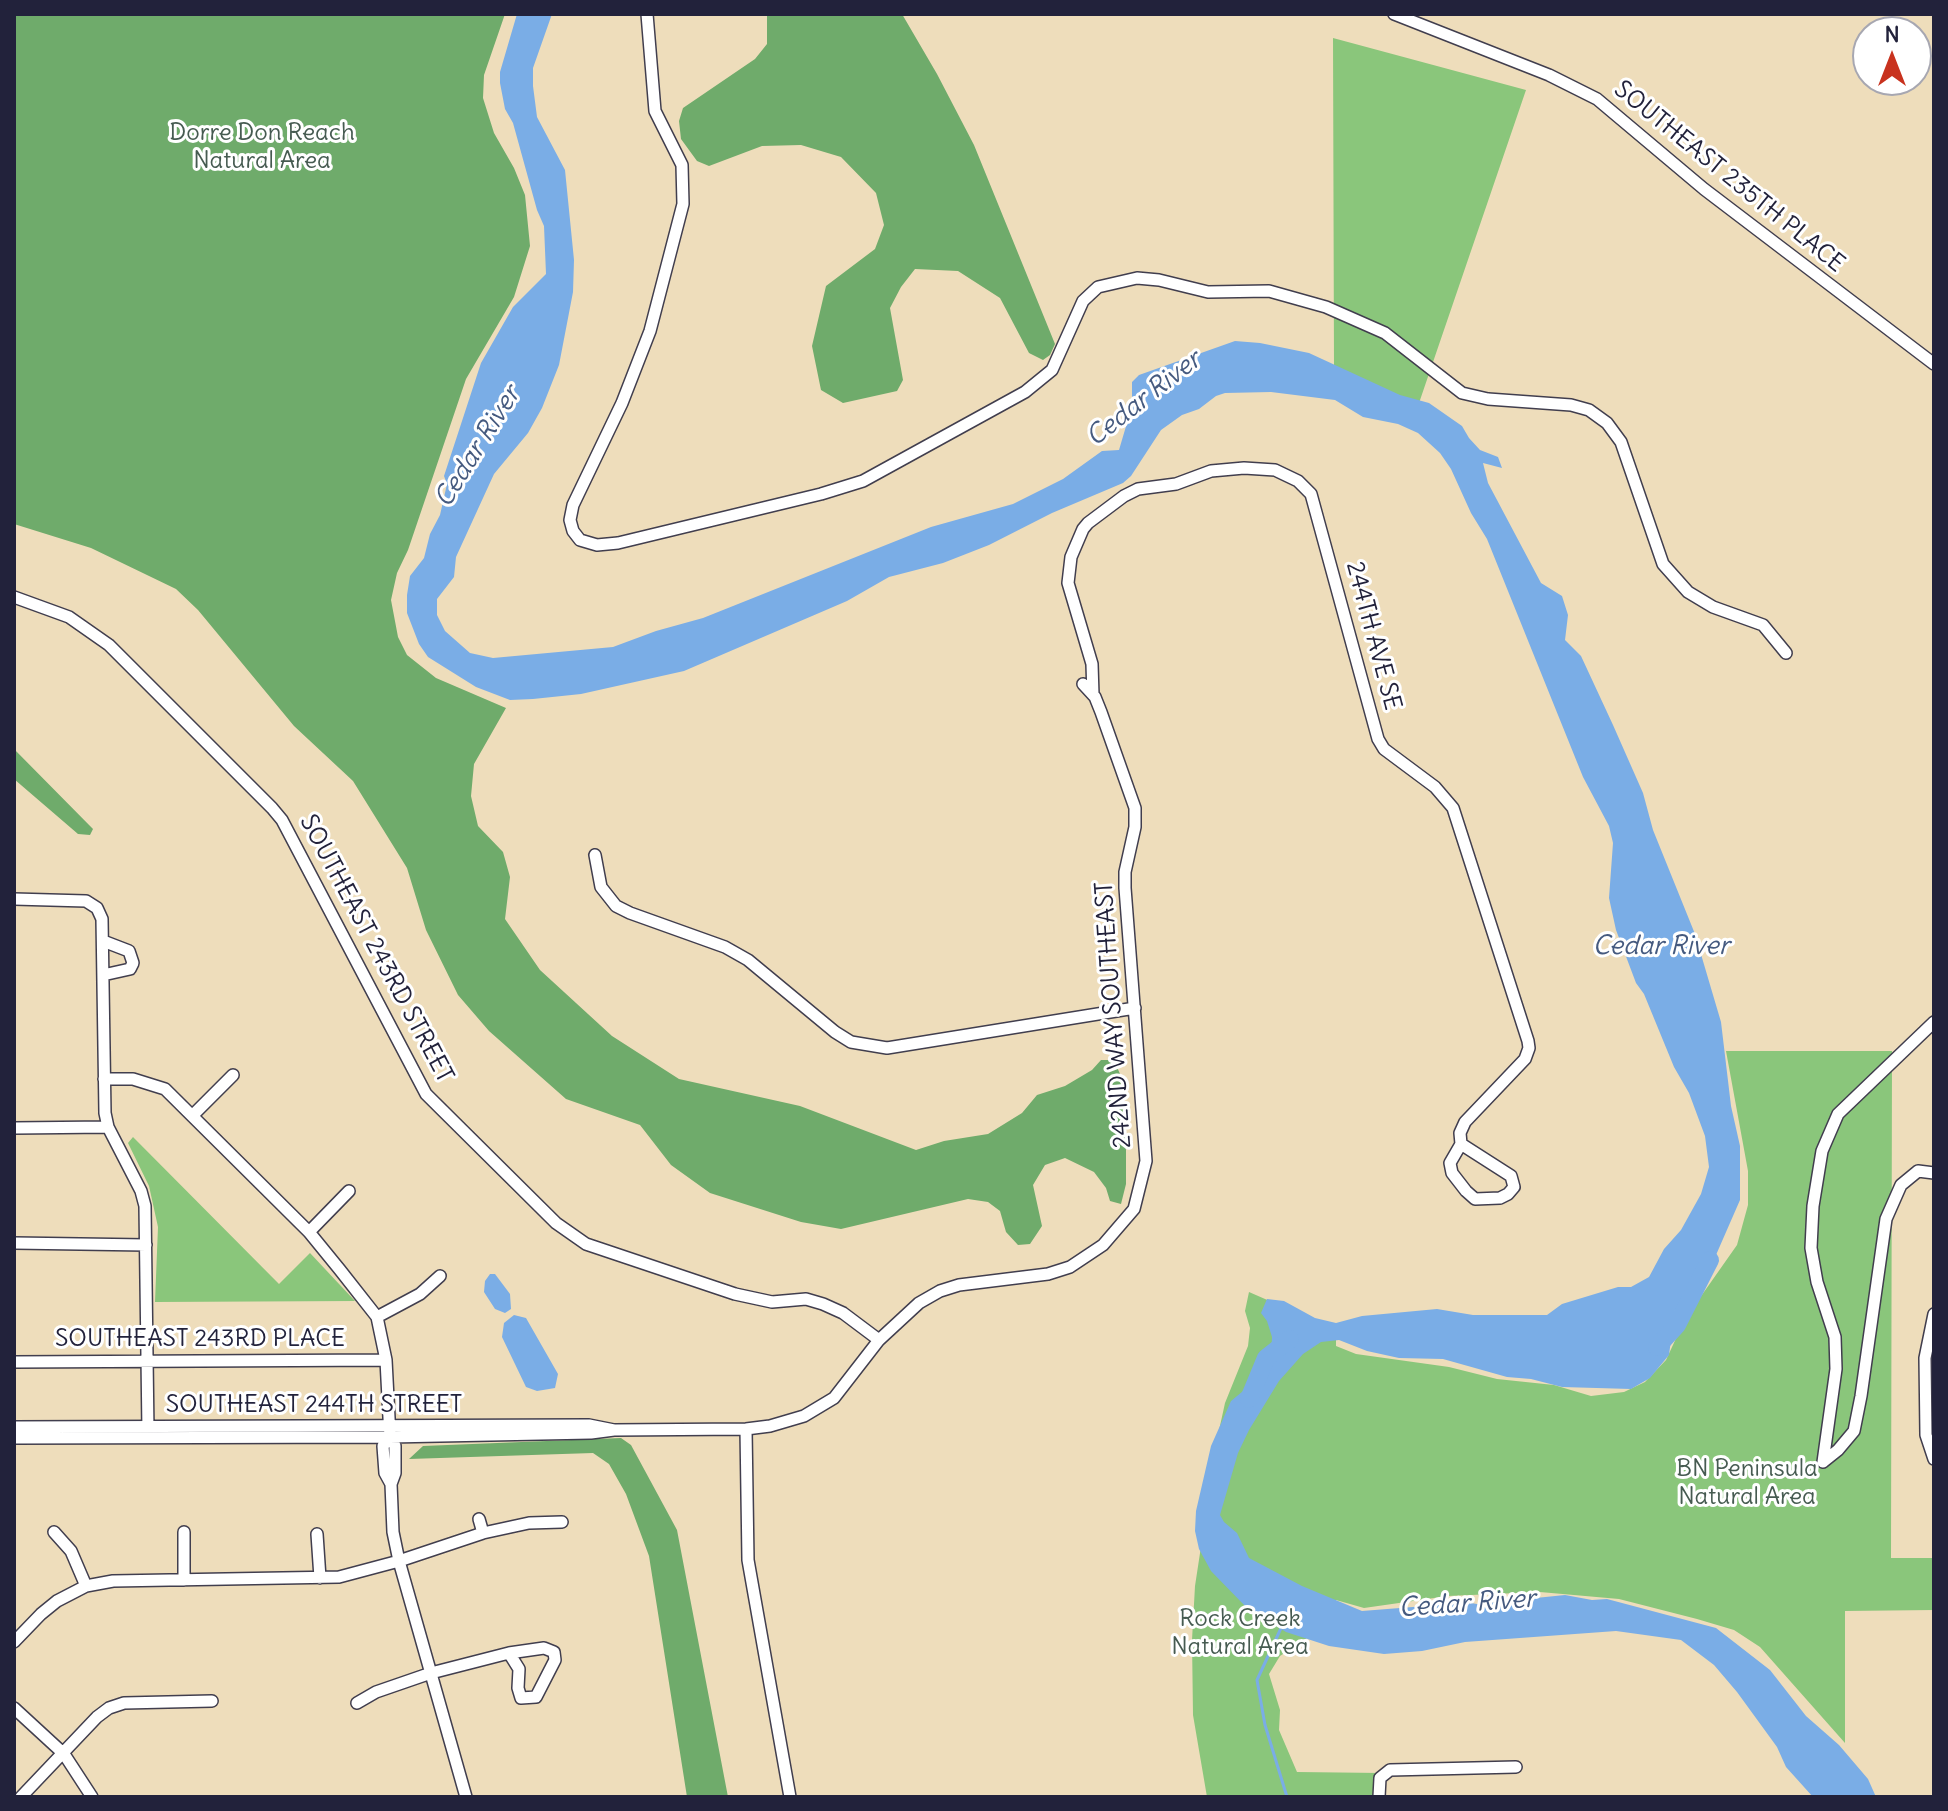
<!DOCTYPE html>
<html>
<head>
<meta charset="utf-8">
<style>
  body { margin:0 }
  #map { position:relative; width:1948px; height:1811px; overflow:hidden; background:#edb; font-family:Delius,sans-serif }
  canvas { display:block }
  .frame { position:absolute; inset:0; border:16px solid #22223b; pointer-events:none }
  .north { position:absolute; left:1852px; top:16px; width:80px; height:80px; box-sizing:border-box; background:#fff; border:2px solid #a7a7b1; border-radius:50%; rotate:0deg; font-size:22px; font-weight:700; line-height:32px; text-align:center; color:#22223b }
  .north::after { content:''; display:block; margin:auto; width:28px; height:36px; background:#c8321e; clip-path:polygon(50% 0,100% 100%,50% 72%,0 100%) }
</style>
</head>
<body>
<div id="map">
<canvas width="1948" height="1811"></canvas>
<div class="frame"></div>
<div class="north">N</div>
</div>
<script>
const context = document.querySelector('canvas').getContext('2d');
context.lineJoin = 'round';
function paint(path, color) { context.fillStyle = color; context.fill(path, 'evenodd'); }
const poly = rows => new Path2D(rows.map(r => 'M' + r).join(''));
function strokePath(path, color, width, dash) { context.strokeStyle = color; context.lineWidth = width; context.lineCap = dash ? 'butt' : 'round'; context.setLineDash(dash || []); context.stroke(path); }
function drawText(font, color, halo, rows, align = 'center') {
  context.font = font + ' Delius,sans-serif'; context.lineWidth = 6; context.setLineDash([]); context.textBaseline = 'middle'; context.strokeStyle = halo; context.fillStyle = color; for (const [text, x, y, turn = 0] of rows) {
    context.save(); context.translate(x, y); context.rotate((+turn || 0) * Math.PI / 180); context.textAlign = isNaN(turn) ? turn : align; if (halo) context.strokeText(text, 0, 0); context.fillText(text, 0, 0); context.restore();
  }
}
paint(poly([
  [1333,38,1526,90,1419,403,1401,398,1334,366],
  [1726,1051,1892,1051,1891,1558,1934,1558,1934,1610,1845,1611,1845,1743,1760,1647,1734,1630,1697,1619,1619,1599,1540,1592,1448,1596,1364,1608,1336,1600,1307,1638,1280,1656,1269,1674,1280,1710,1279,1730,1297,1772,1382,1773,1382,1797,1207,1797,1193,1715,1192,1640,1195,1586,1218,1435,1225,1403,1248,1346,1250,1328,1245,1311,1249,1292,1336,1330,1336,1346,1356,1354,1449,1367,1497,1379,1554,1385,1591,1396,1624,1392,1645,1382,1666,1360,1685,1319,1737,1245,1748,1205,1748,1171],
  [133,1137,279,1284,310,1253,355,1301,155,1302,158,1227,149,1186,128,1143]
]), '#8ac67b');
paint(poly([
  [14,14,505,14,484,75,483,98,494,133,514,168,525,195,530,246,514,297,466,379,408,550,397,573,391,600,398,637,407,655,436,678,506,708,474,764,471,796,478,826,503,852,510,877,505,919,540,970,612,1036,679,1079,800,1106,916,1150,944,1141,988,1134,1022,1113,1037,1095,1065,1086,1092,1070,1101,1060,1114,1060,1120,1074,1126,1150,1126,1184,1121,1204,1110,1201,1106,1188,1094,1172,1065,1158,1045,1165,1033,1185,1042,1226,1030,1244,1018,1245,1006,1232,1000,1211,988,1202,968,1199,841,1229,801,1222,710,1193,671,1165,640,1125,566,1099,489,1031,458,995,426,930,407,868,353,781,294,726,198,610,176,589,91,548,14,524],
  [767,14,902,14,937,74,974,145,1055,344,1050,355,1043,360,1029,353,1000,298,958,271,915,269,901,287,890,308,903,380,897,391,843,403,821,390,812,346,826,286,875,249,884,225,876,193,841,157,801,145,762,146,709,166,697,161,681,139,679,121,683,108,755,59,767,44],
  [14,749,93,829,90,835,78,834,14,779],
  [621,1438,631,1445,677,1530,728,1797,687,1797,649,1556,626,1494,609,1464,593,1453,409,1459,423,1446]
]), '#6fab6b');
paint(poly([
  [517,14,552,14,533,68,533,86,537,117,565,170,574,260,573,292,559,365,542,408,528,433,494,474,456,557,454,577,437,599,437,615,445,631,470,653,493,658,613,647,656,631,703,618,931,527,1013,504,1063,479,1102,451,1119,450,1132,406,1132,382,1139,375,1235,341,1260,343,1309,353,1400,395,1429,403,1462,426,1469,438,1480,450,1498,457,1502,468,1483,463,1488,483,1541,583,1562,596,1568,615,1565,640,1581,656,1613,725,1643,793,1653,830,1695,934,1721,1022,1731,1106,1740,1146,1740,1200,1716,1255,1700,1281,1675,1310,1669,1355,1650,1378,1631,1389,1562,1387,1531,1379,1507,1377,1443,1359,1399,1358,1367,1351,1339,1340,1321,1342,1303,1354,1279,1381,1249,1430,1238,1453,1220,1515,1224,1522,1237,1533,1249,1558,1302,1586,1362,1611,1438,1605,1452,1600,1477,1604,1565,1595,1592,1600,1607,1599,1716,1628,1770,1670,1806,1716,1839,1745,1868,1779,1876,1797,1813,1797,1786,1767,1777,1747,1737,1692,1714,1665,1681,1640,1616,1631,1465,1642,1422,1651,1384,1654,1329,1646,1286,1632,1246,1607,1211,1571,1199,1549,1195,1531,1196,1511,1211,1446,1231,1401,1254,1382,1271,1359,1272,1337,1267,1321,1261,1313,1267,1299,1284,1301,1315,1318,1336,1323,1362,1316,1437,1309,1473,1315,1547,1315,1562,1304,1618,1287,1631,1287,1649,1277,1664,1249,1681,1230,1701,1194,1709,1167,1705,1136,1689,1093,1674,1067,1644,994,1636,983,1616,930,1609,898,1613,843,1609,826,1583,777,1487,539,1471,513,1451,469,1440,453,1418,433,1398,424,1363,417,1335,400,1271,392,1225,393,1216,396,1199,409,1182,415,1161,430,1131,476,1123,483,1052,513,989,545,943,563,889,577,847,601,684,671,581,694,533,699,510,700,476,687,428,657,419,644,407,613,407,595,410,576,424,558,430,534,440,515,447,484,444,476,481,363,513,307,546,274,544,226,537,210,513,123,505,109,500,83,500,72],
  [490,1274,495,1274,510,1294,511,1309,505,1313,495,1309,484,1292,485,1281],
  [514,1315,526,1318,558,1374,555,1388,537,1391,526,1387,502,1337,504,1323]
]), '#7aade6');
strokePath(poly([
  [1282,1626,1257,1680,1265,1725,1287,1797]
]), '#7aade6', 3);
strokePath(poly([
  [1657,1347,1677,1325,1710,1260],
  [1249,1399,1266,1358,1290,1339]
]), '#7aade6', 18);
const minor = poly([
  [647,14,655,111,682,165,683,204,650,331,622,403,573,505,570,520,573,531,580,540,597,545,618,543,821,494,863,481,1025,392,1052,370,1083,301,1098,287,1137,278,1159,280,1208,292,1269,291,1326,307,1385,333,1462,393,1488,399,1571,405,1589,410,1607,423,1621,442,1663,564,1688,592,1713,607,1763,625,1786,653],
  [1394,14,1549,75,1597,99,1704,189,1934,364],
  [14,597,69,617,109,645,272,808,282,820,426,1094,556,1223,586,1244,735,1294,772,1302,806,1299,823,1304,843,1313,879,1340],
  [1093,695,1092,664,1068,583,1071,557,1083,529,1088,523,1124,496,1138,489,1176,484,1211,471,1244,468,1275,470,1298,481,1311,494,1378,739,1384,749,1435,787,1453,808,1528,1041,1529,1048,1525,1059,1465,1122,1460,1133,1461,1144,1511,1176,1514,1187,1508,1194,1500,1198,1475,1199,1466,1191,1452,1173,1450,1163,1461,1144],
  [595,855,601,887,616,906,630,913,725,947,748,960,835,1032,851,1042,887,1048,1135,1008],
  [14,899,86,901,97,908,102,919,105,1113,108,1127,141,1191,145,1206,148,1432],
  [103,941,129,951,133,963,130,969,103,975],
  [104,1079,133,1079,165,1089,309,1232,340,1270,377,1317,386,1360,390,1437,395,1446,395,1473,391,1484,385,1473,383,1446,390,1437],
  [193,1115,233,1075],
  [14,1128,108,1127],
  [309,1232,349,1191],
  [14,1243,146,1245],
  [1934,1314,1925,1358,1926,1435,1934,1459],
  [377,1317,420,1294,440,1276],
  [14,1362,386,1360],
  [14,1427,589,1425,614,1430,591,1433,390,1437,14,1438],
  [746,1429,748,1560,790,1797],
  [614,1430,746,1429,770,1426,804,1416,834,1398,879,1340,919,1303,940,1291,959,1285,1048,1274,1070,1267,1103,1245,1134,1209,1146,1161,1125,888,1125,872,1135,827,1135,808,1101,712,1095,697,1083,684],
  [1823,1462,1836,1369,1835,1337,1817,1282,1811,1248,1813,1206,1822,1151,1838,1114,1934,1022],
  [1823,1462,1838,1450,1854,1431,1861,1396,1886,1219,1901,1185,1918,1171,1934,1173],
  [391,1484,393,1532,399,1561,466,1797],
  [479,1519,483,1533],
  [54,1532,71,1551,86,1586],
  [184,1532,184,1580],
  [317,1534,320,1578],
  [14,1642,41,1614,57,1601,86,1586,113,1581,339,1577,399,1561,483,1533,529,1523,562,1522],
  [357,1703,376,1692,431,1673,509,1653,544,1648,554,1652,555,1660,536,1697,521,1698,518,1688,519,1669,509,1653],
  [14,1708,64,1754,92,1797],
  [21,1797,97,1717,109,1708,124,1703,212,1701],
  [1379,1797,1380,1778,1390,1770,1516,1767]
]);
strokePath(minor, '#413e4e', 14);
strokePath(minor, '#fff', 11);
drawText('24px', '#465b51', '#fff', [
  ["Dorre Don Reach",262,133],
  ["Natural Area",262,161],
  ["BN Peninsula",1747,1469],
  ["Natural Area",1747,1497],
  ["Rock Creek",1240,1619],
  ["Natural Area",1240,1647]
]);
drawText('24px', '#22223b', '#fff', [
  ["SOUTHEAST 235TH PLACE",1729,177,39],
  ["244TH AVE SE",1373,636,75],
  ["SOUTHEAST 243RD STREET",376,949,62],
  ["242ND WAY SOUTHEAST",1114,1015,-94],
  ["SOUTHEAST 243RD PLACE",200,1339],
  ["SOUTHEAST 244TH STREET",314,1405]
]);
drawText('italic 26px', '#455a7f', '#fff', [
  ["Cedar River",1144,399,-38],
  ["Cedar River",478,447,-58],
  ["Cedar River",1661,947],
  ["Cedar River",1467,1604,-4]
]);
</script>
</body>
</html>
